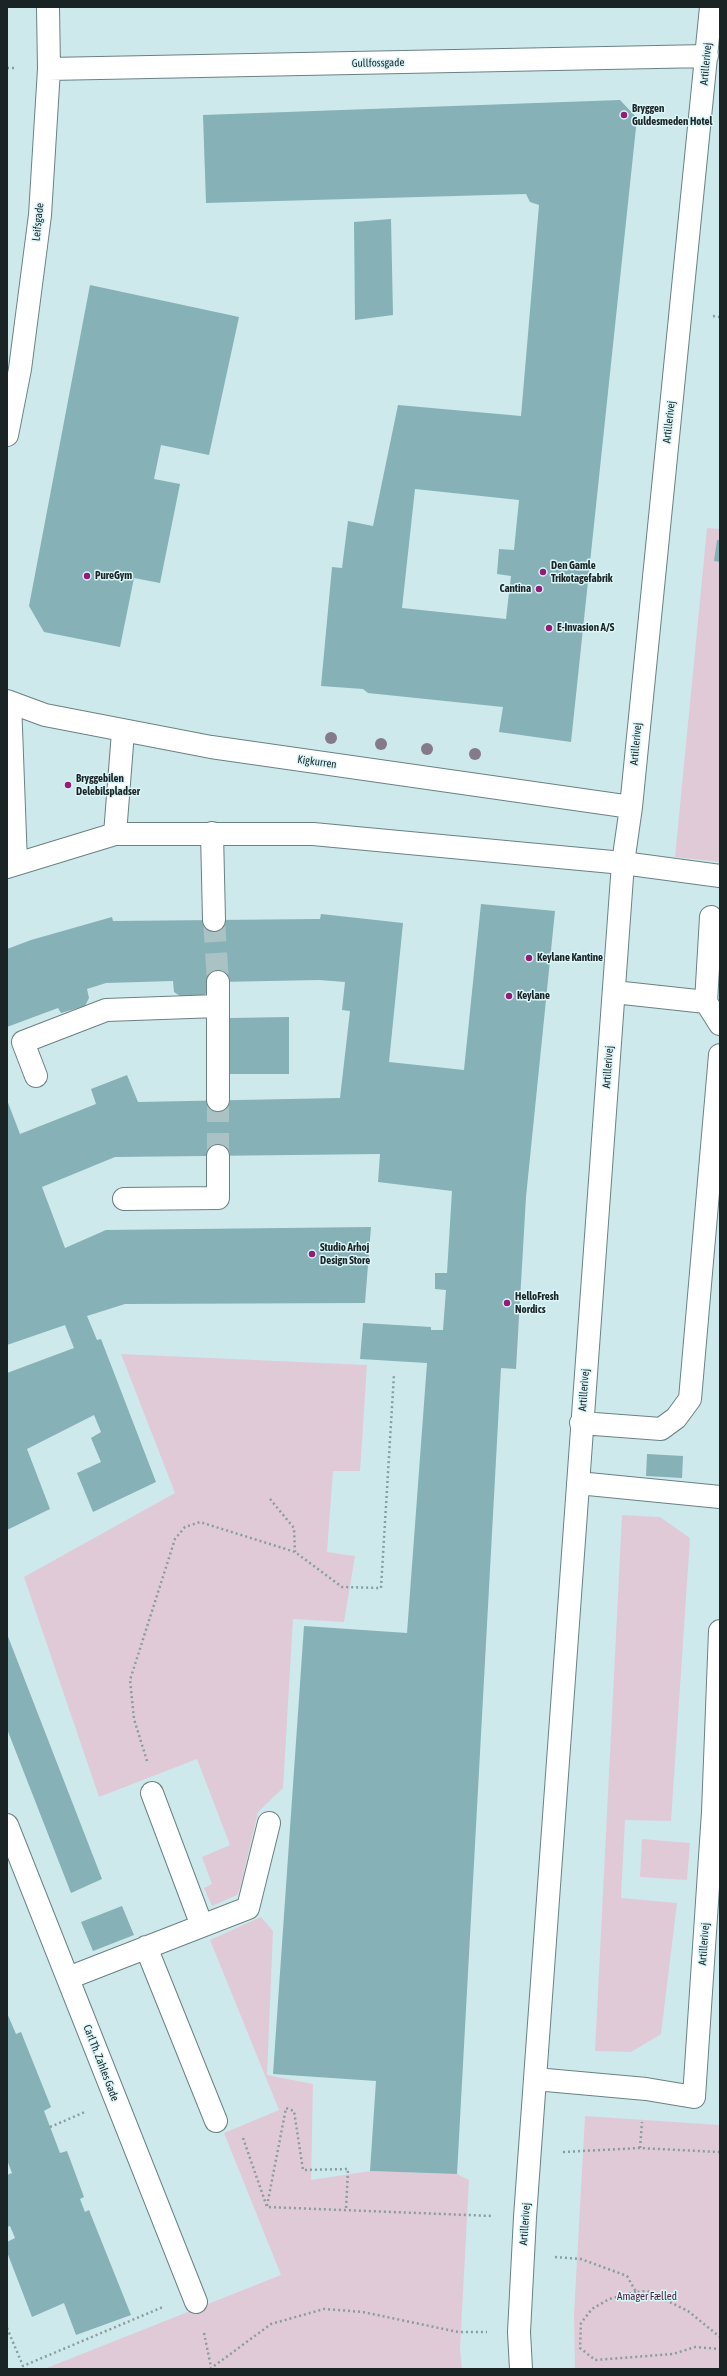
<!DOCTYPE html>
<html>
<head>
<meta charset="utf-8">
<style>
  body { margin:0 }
  #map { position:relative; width:727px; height:2376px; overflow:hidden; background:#cee9ec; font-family:"Asap Condensed",sans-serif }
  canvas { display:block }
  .frame { position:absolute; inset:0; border:8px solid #1a2425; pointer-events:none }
</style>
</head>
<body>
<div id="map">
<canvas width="727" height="2376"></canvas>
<div class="frame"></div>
</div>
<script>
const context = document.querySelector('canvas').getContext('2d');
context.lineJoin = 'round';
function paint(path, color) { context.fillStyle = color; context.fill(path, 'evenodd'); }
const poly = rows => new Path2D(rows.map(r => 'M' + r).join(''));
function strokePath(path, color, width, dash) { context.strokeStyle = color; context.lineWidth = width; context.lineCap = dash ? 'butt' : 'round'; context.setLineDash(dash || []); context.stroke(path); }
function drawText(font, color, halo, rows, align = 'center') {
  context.font = font + ' "Asap Condensed",sans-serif'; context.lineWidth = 3; context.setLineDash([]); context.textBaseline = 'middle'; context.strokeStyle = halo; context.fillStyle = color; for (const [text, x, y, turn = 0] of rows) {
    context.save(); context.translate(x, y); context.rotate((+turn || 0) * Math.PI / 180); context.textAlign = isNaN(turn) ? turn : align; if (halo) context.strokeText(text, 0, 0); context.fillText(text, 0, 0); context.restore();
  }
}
paint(poly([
  [707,528,720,529,720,862,675,857],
  [121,1354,367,1365,360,1471,333,1471,327,1552,355,1556,344,1622,293,1619,283,1788,258,1812,240,1888,237,1895,212,1906,204,1888,212,1884,202,1857,230,1845,197,1759,99,1797,24,1577,175,1493],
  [622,1515,660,1517,690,1538,671,1821,625,1820,621,1898,677,1903,661,2034,631,2052,595,2051],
  [642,1839,690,1843,687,1880,640,1877],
  [261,1917,273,1931,267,2075,313,2084,311,2180,370,2171,457,2174,469,2180,460,2349,462,2369,44,2369,281,2275,224,2133,279,2110,210,1940],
  [585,2116,720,2125,720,2369,575,2369,574,2314]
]), '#e0cad8');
paint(poly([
  [620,100,637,118,571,742,499,732,503,707,368,693,363,689,321,686,332,567,342,568,348,521,373,526,398,405,521,416,539,205,530,202,526,194,206,203,203,115],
  [415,489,519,500,514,550,499,549,497,574,511,576,506,619,402,608],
  [391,219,393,315,355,320,354,222],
  [90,285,239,317,209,455,161,445,154,479,180,484,160,583,134,578,120,647,44,632,29,606],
  [717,540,720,540,720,562,714,561],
  [481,904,555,911,526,1197,516,1369,501,1368,457,2174,370,2171,376,2081,273,2074,304,1626,407,1633,427,1363,360,1359,363,1323,431,1327,431,1330,443,1330,446,1290,435,1289,435,1273,447,1273,452,1191,378,1182,380,1154,115,1157,42,1187,65,1248,106,1230,371,1227,365,1303,125,1304,87,1316,97,1340,101,1339,156,1482,93,1512,77,1473,101,1462,91,1438,101,1432,94,1415,27,1449,50,1509,7,1530,7,1373,74,1348,65,1325,7,1345,7,1100,20,1134,96,1104,91,1089,127,1075,138,1102,340,1098,350,1011,342,1010,345,982,319,980,218,982,201,998,183,998,174,992,173,981,106,983,87,989,89,998,85,1006,61,1013,58,1008,7,1027,7,949,31,940,112,917,113,921,320,919,321,914,403,923,389,1062,464,1070],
  [289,1017,289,1074,230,1074,230,1018],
  [647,1454,683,1456,682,1478,646,1476],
  [7,1634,102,1879,71,1893,7,1729],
  [122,1906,134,1935,93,1951,81,1922],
  [7,2013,16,2034,21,2032,51,2107,44,2111,60,2153,67,2151,84,2197,80,2199,85,2212,89,2210,131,2315,76,2335,64,2303,32,2317,7,2252,7,2242,15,2238,10,2226,7,2227,7,2175,12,2173,7,2160]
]), '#86b1b6');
strokePath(poly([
  [214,920,218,982],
  [218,1100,218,1156]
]), '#aac2c4', 22, [22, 11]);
const minor = poly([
  [49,69,707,56],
  [7,435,20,369,40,215,49,69,48,7],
  [7,701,45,715,211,747,631,807],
  [10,702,16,863],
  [212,833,214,920],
  [115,834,123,732],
  [7,867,115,834,313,834,623,863,720,876],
  [614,992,706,1002,720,1024],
  [706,1002,711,917],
  [36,1076,23,1042,106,1010,218,1006],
  [218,1100,218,982],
  [124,1199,218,1198,218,1156],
  [581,1423,661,1429,676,1418,690,1399,720,1055],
  [578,1483,720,1497],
  [152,1793,202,1926],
  [7,1825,196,2302],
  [146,1947,216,2121],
  [68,1978,248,1908,269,1823],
  [535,2079,646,2089,694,2097,713,1812,720,1631],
  [521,2369,519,2332,525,2217,623,863,631,807,711,7]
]);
strokePath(minor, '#698284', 24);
strokePath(poly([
  [7,68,16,68],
  [713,316,720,317],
  [270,1499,294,1528,295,1552],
  [147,1761,134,1719,130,1680,175,1539,185,1527,200,1522,295,1552,342,1587,381,1588,394,1374],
  [50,2127,85,2112],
  [243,2138,267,2207,493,2216],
  [640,2148,642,2122],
  [563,2152,640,2148,720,2152],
  [267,2206,286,2108,294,2111,303,2170,348,2169,346,2210],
  [555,2257,581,2259,627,2276,636,2292,647,2291,688,2311,720,2337],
  [636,2292,609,2299,592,2309,581,2323,580,2348,595,2360,673,2354,695,2347,720,2349],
  [7,2328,23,2366,163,2307],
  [204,2333,211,2367],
  [210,2369,271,2324,324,2309,363,2312,458,2332,487,2332]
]), '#889d9f', 2.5, [2, 3]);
strokePath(minor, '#fff', 22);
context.fillStyle = '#857a8b';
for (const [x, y] of [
  [331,738],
  [381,744],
  [427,749],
  [475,754]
]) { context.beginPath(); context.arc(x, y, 6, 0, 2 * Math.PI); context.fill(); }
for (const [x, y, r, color] of [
  [624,115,4,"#941c78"],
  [543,572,4,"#941c78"],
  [87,576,4,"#941c78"],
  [539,589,4,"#941c78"],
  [549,628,4,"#941c78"],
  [68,785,4,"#941c78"],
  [529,958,4,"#941c78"],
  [509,996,4,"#941c78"],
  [312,1254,4,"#941c78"],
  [507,1303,4,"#941c78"]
]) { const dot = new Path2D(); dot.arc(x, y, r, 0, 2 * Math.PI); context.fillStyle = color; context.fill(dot); strokePath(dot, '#dbf6f9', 1.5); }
drawText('11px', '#1a2425', '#dbf6f9', [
  ["Gullfossgade",378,63,-1],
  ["Artillerivej",706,64,-85],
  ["Leifsgade",38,222,-84],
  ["Artillerivej",669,422,-84],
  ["Artillerivej",636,744,-85],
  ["Kigkurren",317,762,8],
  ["Artillerivej",608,1067,-86],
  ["Artillerivej",584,1390,-86],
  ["Artillerivej",704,1944,-86],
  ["Carl Th. Zahles Gade",101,2063,69],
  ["Artillerivej",525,2224,-86]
]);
drawText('bold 11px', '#1a2425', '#dbf6f9', [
  ["Bryggen",632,109],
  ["Guldesmeden Hotel",632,122],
  ["Den Gamle",551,566],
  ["Trikotagefabrik",551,579],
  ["PureGym",95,576],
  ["Cantina",531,589,"right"],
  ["E-Invasion A/S",557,628],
  ["Bryggebilen",76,779],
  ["Delebilspladser",76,792],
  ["Keylane Kantine",537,958],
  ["Keylane",517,996],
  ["Studio Arhoj",320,1248],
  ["Design Store",320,1261],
  ["HelloFresh",515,1297],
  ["Nordics",515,1310]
], 'left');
drawText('11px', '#491f3c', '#dbf6f9', [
  ["Amager Fælled",647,2297]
]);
</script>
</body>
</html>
